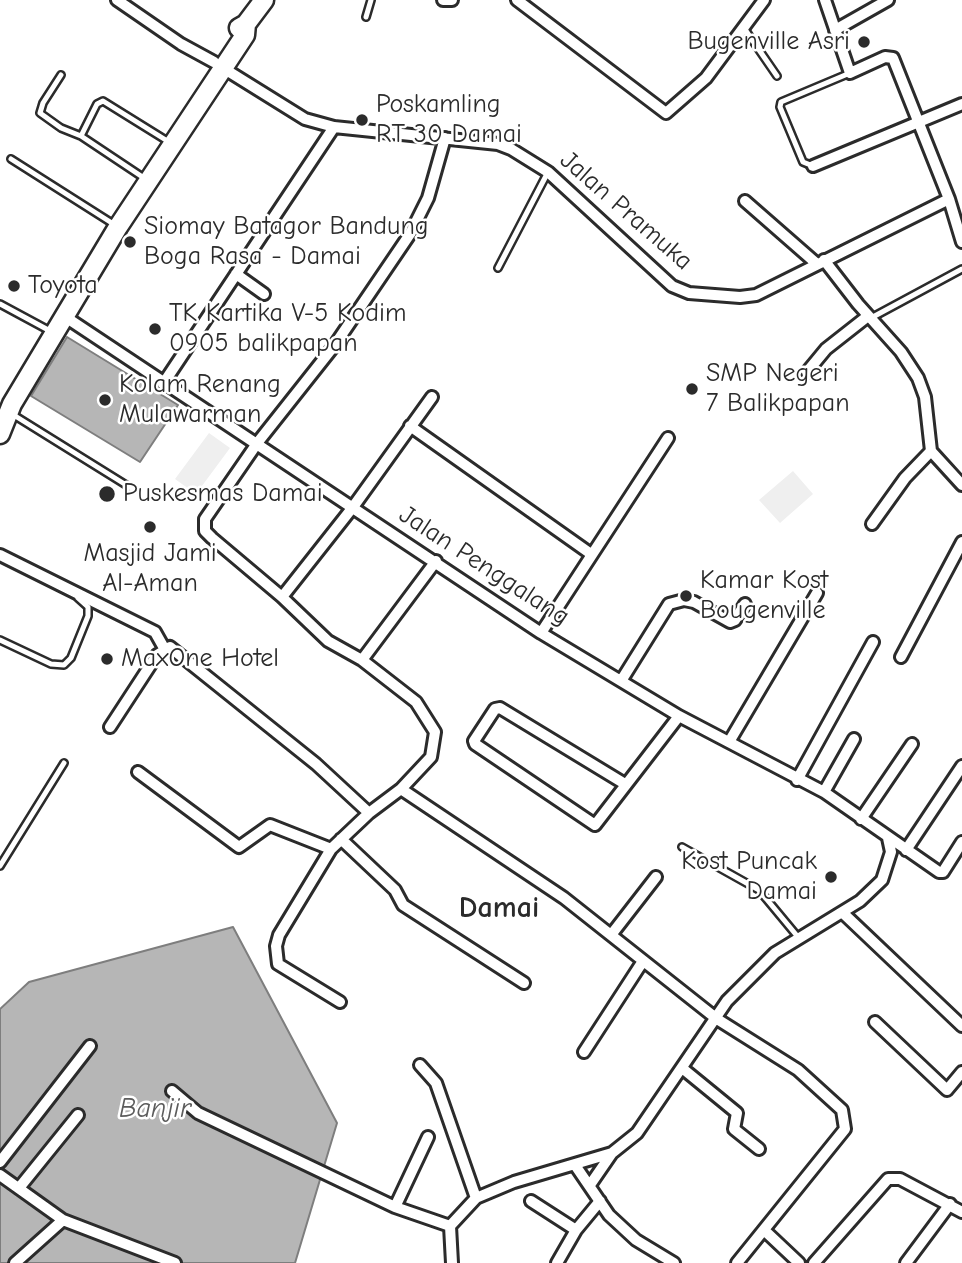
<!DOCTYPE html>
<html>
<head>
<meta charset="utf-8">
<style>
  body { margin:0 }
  canvas { display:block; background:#fff }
</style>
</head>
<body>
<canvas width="962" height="1263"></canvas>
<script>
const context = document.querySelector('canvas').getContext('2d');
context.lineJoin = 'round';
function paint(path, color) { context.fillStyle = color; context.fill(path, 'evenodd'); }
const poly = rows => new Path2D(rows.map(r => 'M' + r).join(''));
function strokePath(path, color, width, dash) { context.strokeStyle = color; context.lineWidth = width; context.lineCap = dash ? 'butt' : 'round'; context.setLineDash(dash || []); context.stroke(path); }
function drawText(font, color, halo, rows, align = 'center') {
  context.font = font + ' "Comic Neue",sans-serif'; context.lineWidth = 5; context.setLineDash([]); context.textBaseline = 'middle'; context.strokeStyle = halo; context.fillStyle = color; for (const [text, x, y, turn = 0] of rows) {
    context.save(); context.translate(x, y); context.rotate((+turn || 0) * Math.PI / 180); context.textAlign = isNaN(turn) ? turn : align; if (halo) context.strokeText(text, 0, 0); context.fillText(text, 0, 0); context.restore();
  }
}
paint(poly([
  [209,433,230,448,196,494,175,479],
  [793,471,813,494,780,523,759,500]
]), '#efefef');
const water = poly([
  [67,337,178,405,140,462,31,396,67,337],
  [233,927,337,1123,295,1263,0,1263,0,1009,29,982,233,927]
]);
paint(water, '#b6b6b6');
strokePath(water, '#7e7e7e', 2);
const lane = poly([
  [366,17,371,0],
  [744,28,777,76],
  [61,75,43,103,40,113,61,128,81,136],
  [11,159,115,225],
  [813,166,803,162,780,107,781,102,850,73],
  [141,176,81,136,97,104,103,101,169,142],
  [498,268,548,172],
  [0,304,52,332],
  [871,318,962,269],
  [12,414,131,488],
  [0,640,51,664,64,665,71,658,88,616,88,607,78,598],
  [682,847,759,890,798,937],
  [0,866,64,763]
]);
const street = poly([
  [117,0,181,44,214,62],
  [443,0,452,0],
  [517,0,666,113,706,78,764,0],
  [825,0,850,73,885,57,893,58,949,199],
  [835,30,888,0],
  [223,68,305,119,334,127,498,144,511,149,548,172,672,286,689,293,740,297,756,295,949,199,962,242],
  [813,166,962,104],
  [745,201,817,264],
  [824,260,858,304,901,352,918,378,925,397,931,451,962,485],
  [236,274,264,294],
  [64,316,541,633,679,716,824,792,939,872,943,872,962,842],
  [807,372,826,349,868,316],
  [163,384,334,127],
  [410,426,591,554],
  [872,524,905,478,931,451],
  [0,555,155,632,164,648],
  [282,597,353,507,432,397],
  [541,633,668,438],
  [901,657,962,542],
  [362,660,436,561],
  [621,681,669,604,684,600,694,602,730,622,735,620,745,604],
  [110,727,157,655,170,647,316,764,369,813],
  [729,742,817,593],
  [138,772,239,847,270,825,331,849,369,813,401,789,431,757,435,732,416,702,362,660,328,641,282,597,212,538,205,531,205,519,258,442,334,346,410,234,428,198,445,138],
  [797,780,873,642],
  [625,784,500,708,495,709,474,741,475,744,595,825,679,716],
  [401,789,564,898,717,1019,798,1070,842,1110,845,1129,737,1263],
  [824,792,854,739],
  [861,819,912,744],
  [341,839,395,890,403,905,524,983],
  [331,849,279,935,276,946,278,964,340,1002],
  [906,850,962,766],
  [842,912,962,1026],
  [611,935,656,877],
  [875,1022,947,1090,962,1072],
  [584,1052,643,961],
  [420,1065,436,1083,476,1198],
  [682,1068,737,1113,734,1129,759,1149],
  [172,1091,198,1113,395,1207,450,1226],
  [0,1162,90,1046],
  [575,1165,609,1215,636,1240,674,1263],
  [0,1175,63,1220],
  [590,1185,612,1153],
  [19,1188,78,1115],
  [531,1201,576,1230],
  [395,1207,428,1137],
  [764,1230,799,1263],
  [15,1263,63,1220,175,1263],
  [452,1263,450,1226,476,1198,514,1182,612,1153,637,1133,727,1001,775,953,860,901,882,880,891,852,888,838],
  [557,1263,576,1230,600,1201],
  [814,1263,888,1179,900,1179,962,1212],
  [906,1263,950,1204]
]);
const primary = poly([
  [239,28,246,24,264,0],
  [0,434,12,404,118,227,245,35,246,24]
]);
strokePath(lane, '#2b2b2b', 10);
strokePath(street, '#2b2b2b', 16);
strokePath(primary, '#2b2b2b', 23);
strokePath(lane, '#fff', 5);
strokePath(street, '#fff', 10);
strokePath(primary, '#fff', 18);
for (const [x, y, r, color] of [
  [864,42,7,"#2b2b2b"],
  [362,120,7,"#2b2b2b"],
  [130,242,7,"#2b2b2b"],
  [14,286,7,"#2b2b2b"],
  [155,329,7,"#2b2b2b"],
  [692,389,7,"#2b2b2b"],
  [105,400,7,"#2b2b2b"],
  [107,494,9,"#2b2b2b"],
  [150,527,7,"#2b2b2b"],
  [686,596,7,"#2b2b2b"],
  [107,659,7,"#2b2b2b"],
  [831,877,7,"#2b2b2b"]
]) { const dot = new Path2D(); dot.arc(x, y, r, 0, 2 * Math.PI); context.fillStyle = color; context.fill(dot); strokePath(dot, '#fff', 2.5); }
drawText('26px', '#2b2b2b', '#fff', [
  ["Bugenville Asri",850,42,"right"],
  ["Poskamling",376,105],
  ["RT 30 Damai",376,135],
  ["Siomay Batagor Bandung",144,227],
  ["Boga Rasa - Damai",144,257],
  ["Toyota",28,286],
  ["TK Kartika V-5 Kodim",169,314],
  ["0905 balikpapan",169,344],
  ["SMP Negeri",706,374],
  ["7 Balikpapan",706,404],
  ["Kolam Renang",119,385],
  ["Mulawarman",119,415],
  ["Puskesmas Damai",123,494],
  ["Masjid Jami",150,554,"center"],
  ["Al-Aman",150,584,"center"],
  ["Kamar Kost",700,581],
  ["Bougenville",700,611],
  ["MaxOne Hotel",121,659],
  ["Kost Puncak",817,862,"right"],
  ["Damai",817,892,"right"]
], 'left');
drawText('26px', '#2b2b2b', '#fff', [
  ["Jalan Pramuka",626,211,41],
  ["Jalan Penggalang",484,566,33]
]);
drawText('italic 28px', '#5c5c5c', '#fff', [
  ["Banjir",155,1109]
]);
drawText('bold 30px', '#2b2b2b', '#fff', [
  ["Damai",499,909]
]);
</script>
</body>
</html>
